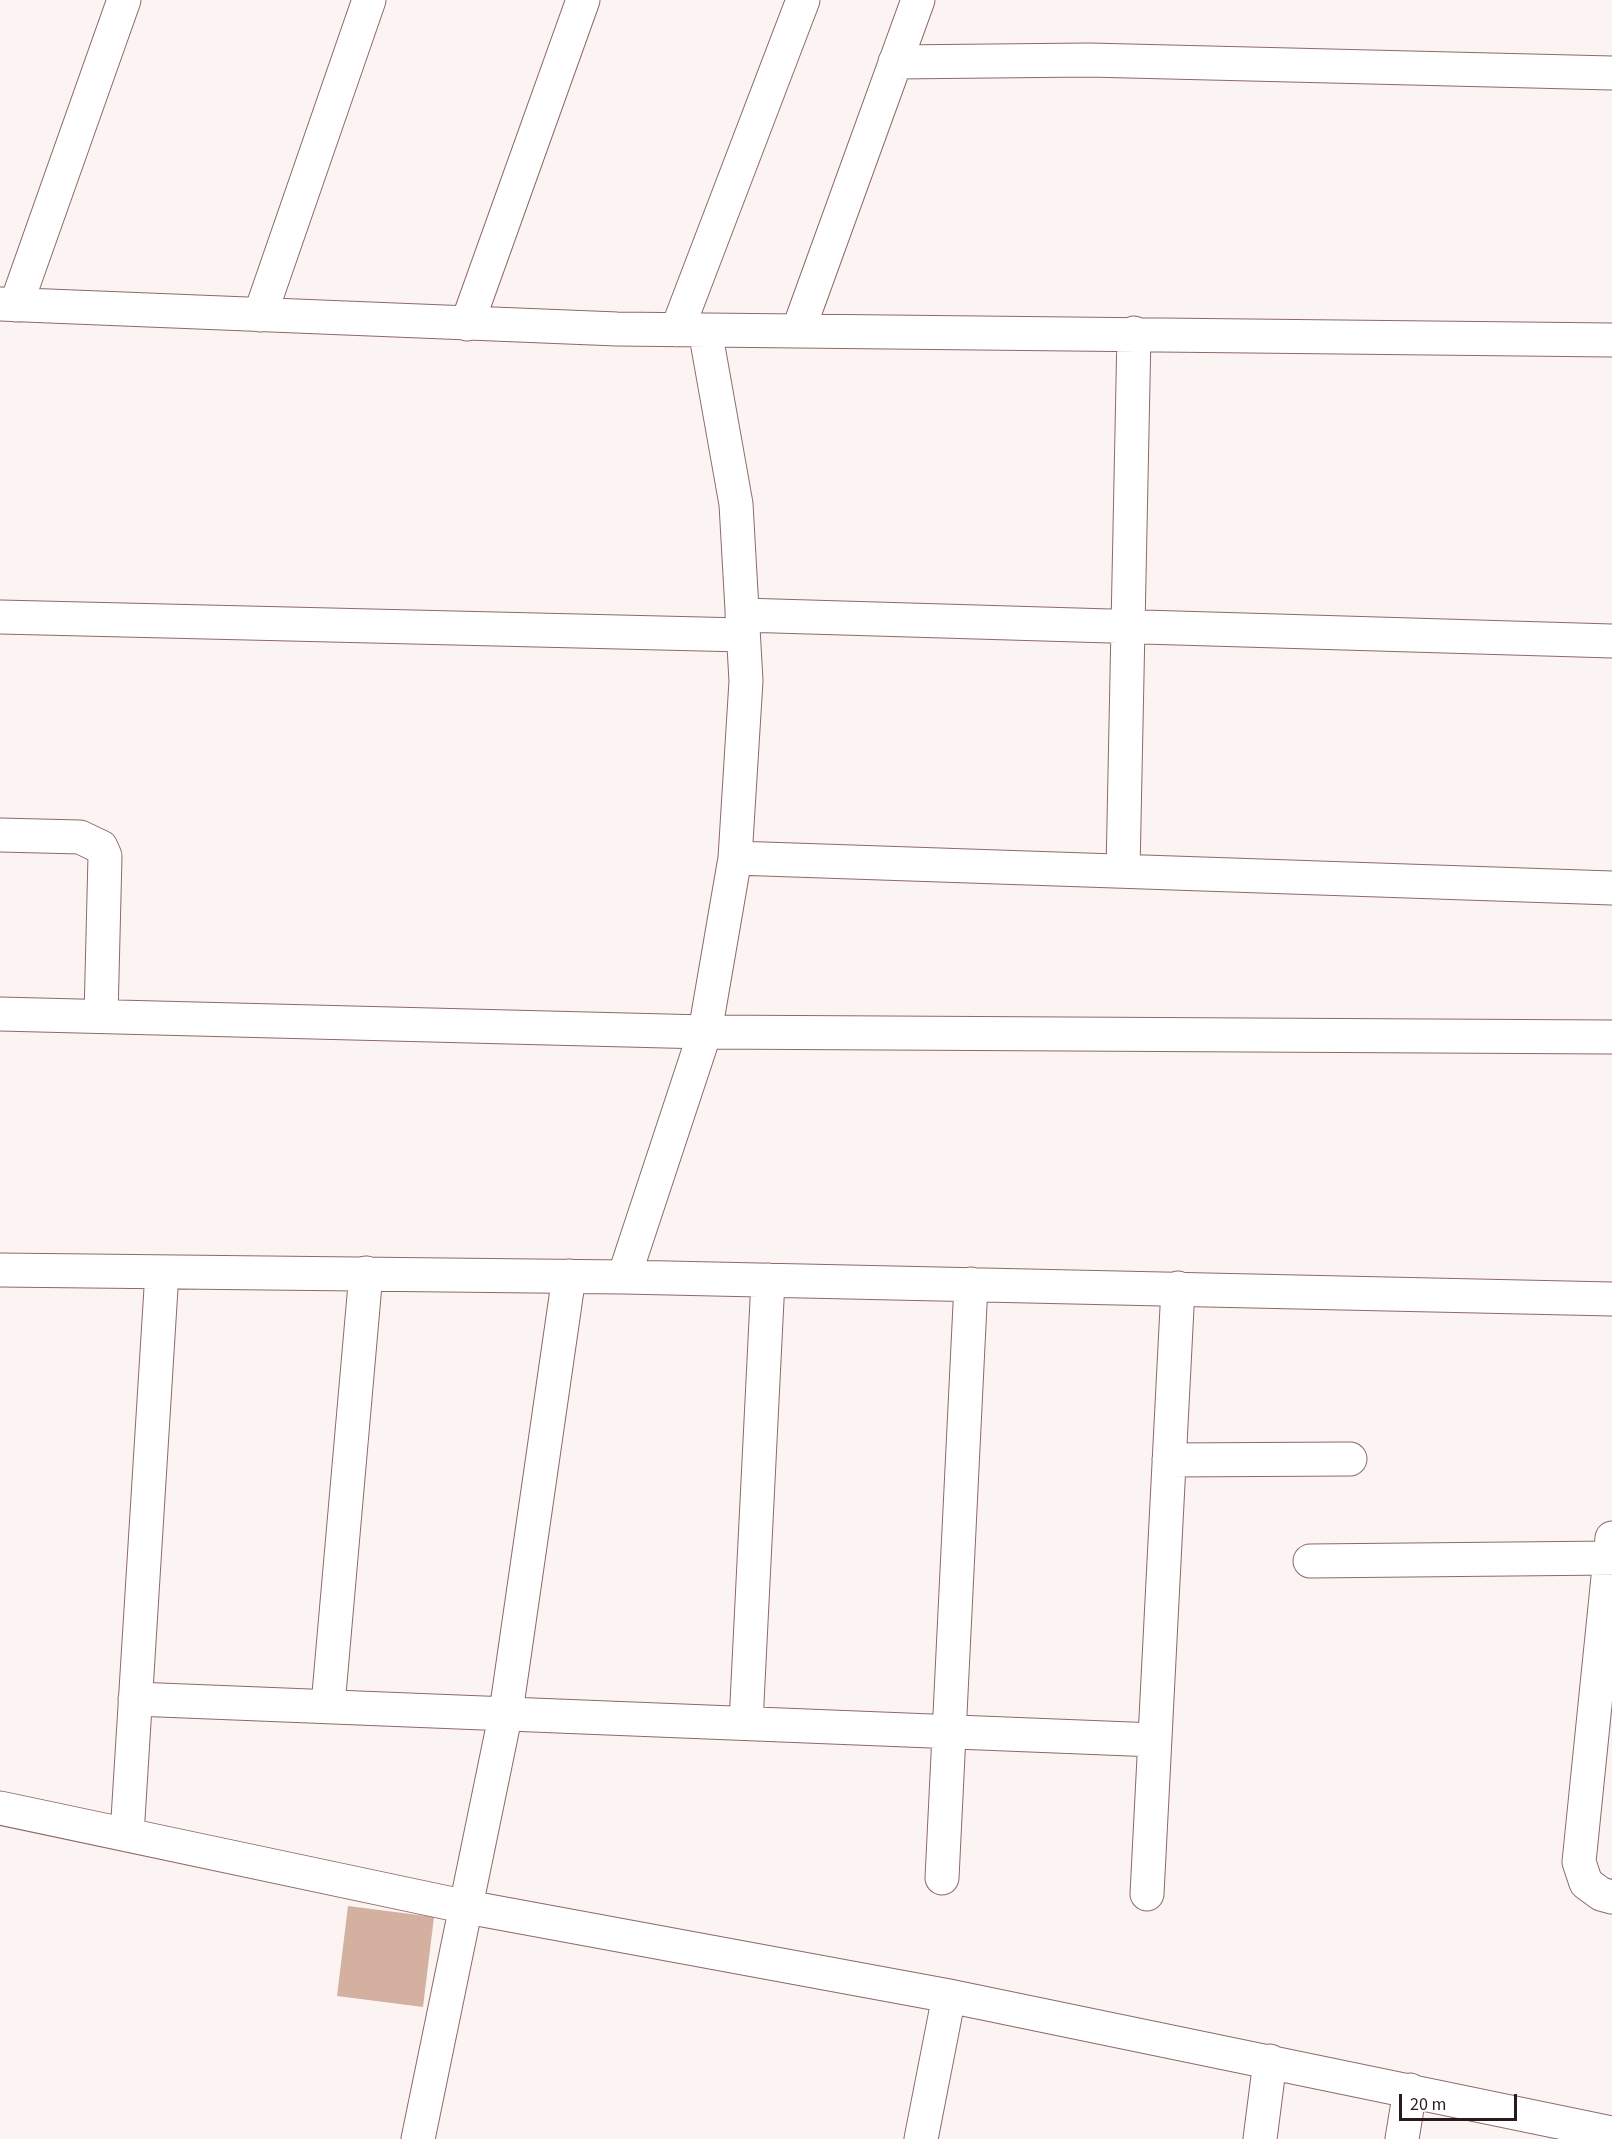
<!DOCTYPE html>
<html>
<head>
<meta charset="utf-8">
<style>
  body { margin:0 }
  #map { position:relative; width:1612px; height:2139px; overflow:hidden; background:#fcf3f3; font-family:"Source Sans 3",sans-serif }
  canvas { display:block }
  .scale { position:absolute; left:1399px; top:2094px; width:118px; height:27px; box-sizing:border-box; border:3px solid #291a1b; border-top:0; padding-left:8px; font-size:18px; line-height:21px; white-space:nowrap; color:#291a1b; -webkit-text-stroke:4px #fff; paint-order:stroke }
</style>
</head>
<body>
<div id="map">
<canvas width="1612" height="2139"></canvas>
<div class="scale">20 m</div>
</div>
<script>
const context = document.querySelector('canvas').getContext('2d');
context.lineJoin = 'round';
function paint(path, color) { context.fillStyle = color; context.fill(path, 'evenodd'); }
const poly = rows => new Path2D(rows.map(r => 'M' + r).join(''));
function strokePath(path, color, width, dash) { context.strokeStyle = color; context.lineWidth = width; context.lineCap = dash ? 'butt' : 'round'; context.setLineDash(dash || []); context.stroke(path); }
paint(poly([
  [348,1906,434,1917,423,2007,337,1996]
]), '#d3b09f');
const minor = poly([
  [895,62,1089,60,1612,73],
  [0,304,617,329,1612,340],
  [16,305,124,0],
  [260,315,369,0],
  [467,324,583,0],
  [677,330,803,0],
  [798,331,918,0],
  [742,615,1612,641],
  [0,617,743,635],
  [0,835,80,837,101,847,105,856,101,1016],
  [735,858,1612,888],
  [1123,871,1134,333],
  [0,1014,705,1032,1612,1037],
  [0,1270,624,1277,1612,1299],
  [624,1277,705,1032,735,858,746,681,736,504,705,330],
  [1169,1460,1350,1459],
  [1612,1538,1579,1862,1586,1883,1601,1894,1612,1897],
  [1310,1561,1612,1558],
  [135,1699,1155,1740],
  [328,1705,366,1273],
  [746,1723,768,1280],
  [0,1808,467,1907,949,1996,1612,2133],
  [127,1835,162,1272],
  [942,1878,971,1284],
  [1147,1894,1178,1288],
  [418,2139,506,1712,569,1276],
  [921,2139,949,1996],
  [1260,2139,1270,2061],
  [1402,2139,1410,2090]
]);
strokePath(minor, '#8d6969', 35);
strokePath(minor, '#fff', 33);
</script>
</body>
</html>
